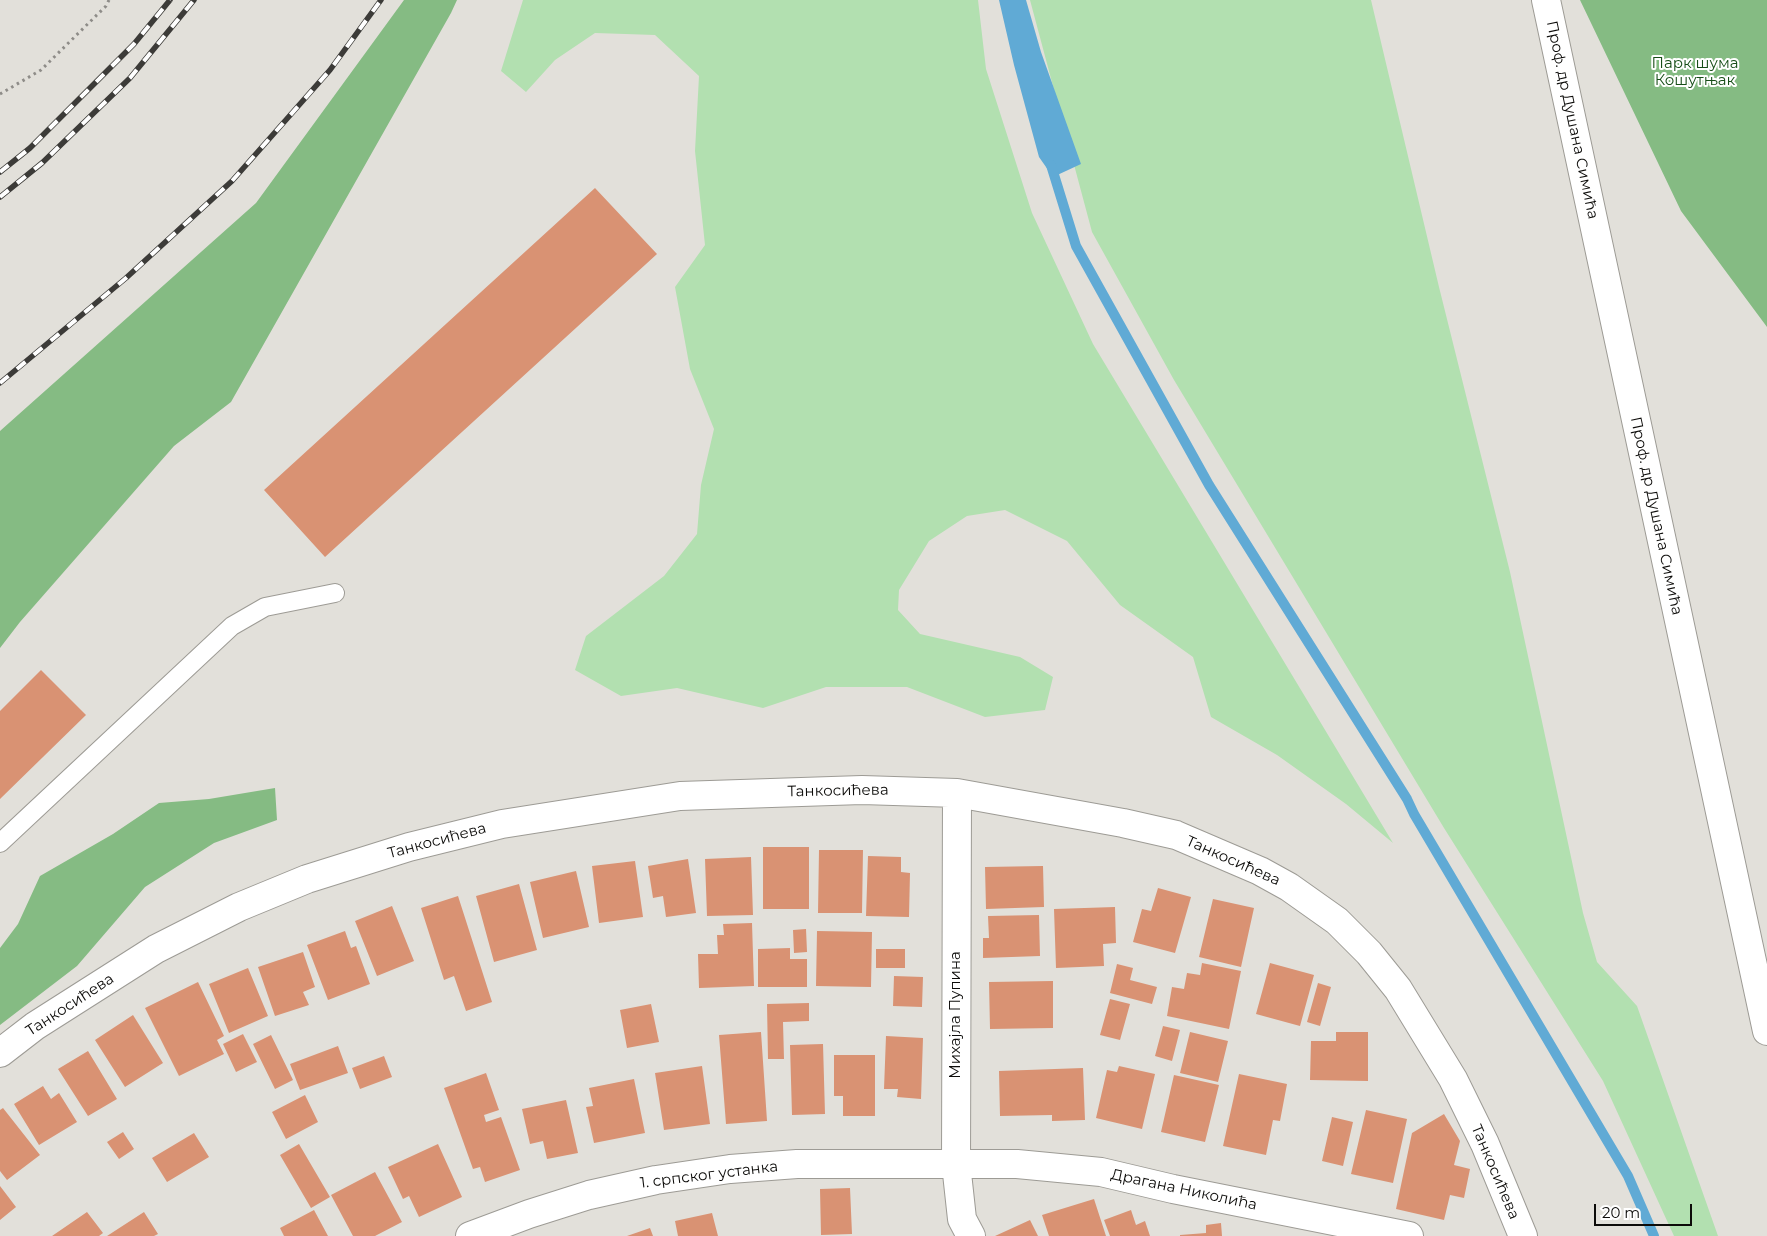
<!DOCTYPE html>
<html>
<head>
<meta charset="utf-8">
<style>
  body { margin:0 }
  #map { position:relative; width:1767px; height:1236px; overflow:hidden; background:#e2e0da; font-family:Montserrat,sans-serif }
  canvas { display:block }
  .scale { position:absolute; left:1594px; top:1204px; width:98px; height:22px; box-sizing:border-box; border:2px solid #0c0b09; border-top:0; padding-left:6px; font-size:15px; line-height:18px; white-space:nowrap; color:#0c0b09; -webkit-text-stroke:4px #fff; paint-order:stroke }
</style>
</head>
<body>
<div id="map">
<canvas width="1767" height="1236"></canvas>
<div class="scale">20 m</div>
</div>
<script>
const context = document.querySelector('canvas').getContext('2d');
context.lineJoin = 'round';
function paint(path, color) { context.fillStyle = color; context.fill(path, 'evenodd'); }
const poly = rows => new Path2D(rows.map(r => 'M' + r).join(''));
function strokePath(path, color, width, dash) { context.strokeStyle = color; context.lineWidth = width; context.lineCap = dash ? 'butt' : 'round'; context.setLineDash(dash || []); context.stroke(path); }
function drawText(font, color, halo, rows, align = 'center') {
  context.font = font + ' Montserrat,sans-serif'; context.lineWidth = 4; context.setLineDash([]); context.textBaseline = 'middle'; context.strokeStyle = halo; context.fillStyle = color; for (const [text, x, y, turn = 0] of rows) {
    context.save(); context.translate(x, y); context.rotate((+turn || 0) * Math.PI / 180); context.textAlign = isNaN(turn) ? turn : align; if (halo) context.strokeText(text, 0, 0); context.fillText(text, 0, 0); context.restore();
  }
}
paint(poly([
  [523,0,978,0,986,69,1032,213,1093,344,1393,843,1346,804,1277,755,1211,717,1193,657,1120,605,1067,541,1005,510,967,516,929,541,899,590,898,610,920,634,1020,657,1053,677,1045,710,985,717,907,687,826,687,763,708,677,688,621,696,575,670,586,636,664,576,697,534,701,485,714,429,690,369,675,287,705,245,695,151,699,76,655,35,595,33,555,60,526,92,501,71],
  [1030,0,1371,0,1439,287,1510,572,1583,913,1597,962,1637,1006,1718,1236,1674,1236,1603,1081,1444,828,1174,380,1092,232]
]), '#b2e0b0');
paint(poly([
  [404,0,457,0,451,13,231,402,174,446,20,622,0,648,0,431,256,203],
  [1580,0,1767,0,1767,327,1681,211],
  [275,788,277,820,214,843,145,887,77,966,0,1025,0,948,18,924,40,876,113,834,159,803,209,799]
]), '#85bb83');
paint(poly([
  [999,0,1026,0,1041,52,1081,164,1053,177,1039,157,1014,65]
]), '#60aad5');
strokePath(poly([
  [1051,165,1076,246,1209,485,1407,799,1414,814,1628,1176,1654,1236]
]), '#60aad5', 10);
paint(poly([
  [595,188,657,254,325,557,264,490],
  [41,670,86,715,0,799,0,711],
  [763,847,809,847,809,909,763,909],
  [819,850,863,850,862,913,818,913],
  [868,856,901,857,901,872,910,873,909,917,866,916],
  [751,857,753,915,707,916,705,859],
  [688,859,696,913,666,917,663,896,653,898,648,866],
  [635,861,643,917,599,923,592,866],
  [1043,866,1044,907,986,909,985,867],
  [576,871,589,927,543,938,530,882],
  [519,884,537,950,494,962,476,896],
  [1158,888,1191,897,1175,953,1133,942,1142,909,1151,911],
  [458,896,492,1002,466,1011,454,976,444,980,421,908],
  [1213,899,1254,908,1241,967,1199,957],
  [392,906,414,961,377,976,355,921],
  [1115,907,1116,943,1103,944,1104,966,1056,968,1054,909],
  [1039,915,1040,956,983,958,983,938,989,938,988,916],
  [752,923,754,986,699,988,698,954,718,954,717,935,724,935,723,924],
  [806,929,807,952,794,953,793,930],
  [345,931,351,948,356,946,370,984,328,1000,307,945],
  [817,931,872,932,871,987,816,986],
  [790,948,790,959,807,959,807,987,758,987,758,949],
  [876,949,905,949,905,968,876,968],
  [303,952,315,987,303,992,309,1005,275,1016,258,967],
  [1202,963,1241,971,1229,1029,1167,1016,1172,987,1184,989,1187,973,1200,975],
  [1270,963,1314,975,1300,1026,1256,1014],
  [1117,964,1133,968,1130,980,1157,987,1152,1004,1110,993],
  [248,968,268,1016,229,1033,209,984],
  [894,976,923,977,922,1007,893,1006],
  [1053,981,1053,1028,990,1029,989,982],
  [198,982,224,1036,217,1040,224,1054,179,1076,145,1008],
  [1318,983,1331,987,1320,1026,1307,1022],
  [1110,999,1130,1004,1120,1040,1100,1035],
  [809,1003,809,1021,783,1022,784,1059,768,1059,767,1004],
  [651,1004,659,1042,627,1048,620,1010],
  [133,1015,163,1063,125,1087,95,1040],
  [1163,1026,1180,1030,1172,1061,1155,1056],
  [761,1032,767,1121,726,1124,719,1035],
  [1190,1032,1228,1041,1218,1082,1180,1073],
  [1336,1032,1368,1032,1368,1081,1310,1080,1311,1041,1336,1041],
  [243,1034,257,1062,236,1072,223,1044],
  [271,1035,293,1080,275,1089,253,1044],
  [886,1036,923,1038,921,1099,897,1097,898,1089,884,1089],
  [823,1044,825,1114,792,1115,790,1045],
  [338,1046,348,1073,300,1090,290,1064],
  [88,1051,117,1099,88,1116,58,1069],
  [834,1055,875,1055,875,1116,843,1116,843,1096,834,1096],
  [384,1056,392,1077,360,1089,352,1068],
  [702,1066,710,1124,664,1130,655,1073],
  [1119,1066,1155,1074,1142,1129,1096,1118,1107,1070,1117,1072],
  [1083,1068,1085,1120,1052,1121,1052,1115,1000,1116,999,1071],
  [486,1073,499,1110,484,1115,486,1122,501,1117,520,1170,485,1182,480,1167,473,1169,444,1088],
  [1239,1074,1287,1084,1280,1121,1273,1120,1266,1155,1223,1146],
  [1174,1075,1219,1085,1205,1142,1161,1132],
  [634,1079,645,1133,594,1143,586,1107,593,1106,589,1088],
  [43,1086,51,1099,59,1093,77,1122,39,1145,14,1104],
  [305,1095,318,1122,286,1139,272,1112],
  [566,1100,578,1153,547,1159,543,1141,530,1144,522,1109],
  [3,1108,40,1155,7,1180,0,1171,0,1110],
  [1366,1110,1407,1119,1393,1183,1351,1174],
  [1444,1114,1460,1141,1454,1165,1470,1169,1464,1198,1450,1195,1444,1220,1396,1209,1412,1133],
  [1332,1117,1353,1122,1343,1166,1322,1161],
  [123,1132,134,1149,119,1159,107,1142],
  [194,1133,209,1157,167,1182,152,1158],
  [299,1144,330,1197,311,1208,280,1155],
  [438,1144,462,1197,419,1217,409,1196,403,1199,388,1167],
  [375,1172,402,1222,375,1236,353,1236,331,1195],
  [0,1186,16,1207,0,1220],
  [850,1188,852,1234,821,1235,820,1189],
  [1094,1199,1106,1236,1049,1236,1042,1215],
  [314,1210,328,1236,284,1236,280,1228],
  [1131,1210,1136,1225,1145,1221,1150,1236,1110,1236,1104,1220],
  [87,1212,103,1233,99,1236,52,1236],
  [144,1212,158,1234,154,1236,107,1236],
  [712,1213,718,1236,678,1236,675,1221],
  [1030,1220,1038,1236,995,1236],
  [1221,1223,1222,1236,1180,1236,1180,1235,1206,1233,1206,1225],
  [650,1228,653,1236,627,1236]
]), '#d99273');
const service = poly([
  [0,843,232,626,265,607,335,593]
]);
const minor = poly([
  [957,793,956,1164,962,1219,971,1236],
  [0,1053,35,1026,156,949,239,907,307,879,409,847,502,824,680,796,862,790,957,793,1123,823,1176,835,1260,871,1289,887,1337,921,1369,953,1398,989,1453,1079,1485,1144,1523,1236],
  [470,1236,529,1214,589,1195,656,1180,730,1169,797,1164,1017,1164,1101,1172,1173,1189,1409,1236]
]);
const tertiary = poly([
  [1546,0,1767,1031]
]);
strokePath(service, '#9d9b95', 20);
strokePath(minor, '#9d9b95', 30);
strokePath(tertiary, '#9d9b95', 30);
strokePath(poly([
  [0,94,41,70,106,6,109,0]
]), '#8e8c88', 3, [2.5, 4]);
strokePath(service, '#fff', 18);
strokePath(minor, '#fff', 28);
strokePath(tertiary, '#fff', 28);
const rail = poly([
  [0,172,30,148,134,44,170,0],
  [0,197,42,163,130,78,194,0],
  [0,383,126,278,232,181,330,70,381,0]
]);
strokePath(rail, '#3c3b38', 5.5);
strokePath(rail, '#fff', 4, [11]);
drawText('15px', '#164d17', '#fff', [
  ["Парк шума",1695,64],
  ["Кошутњак",1695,81]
]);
drawText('15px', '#0c0b09', '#fff', [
  ["Проф. др Душана Симића",1572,120,78],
  ["Проф. др Душана Симића",1656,516,78],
  ["Танкосићева",838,791,-1],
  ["Танкосићева",437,841,-15],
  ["Танкосићева",1233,861,24],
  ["Танкосићева",70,1005,-33],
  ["Михајла Пупина",956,1015,-90],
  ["Танкосићева",1495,1172,67],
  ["1. српског устанка",709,1175,-7],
  ["Драгана Николића",1184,1190,12]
]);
</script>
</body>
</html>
